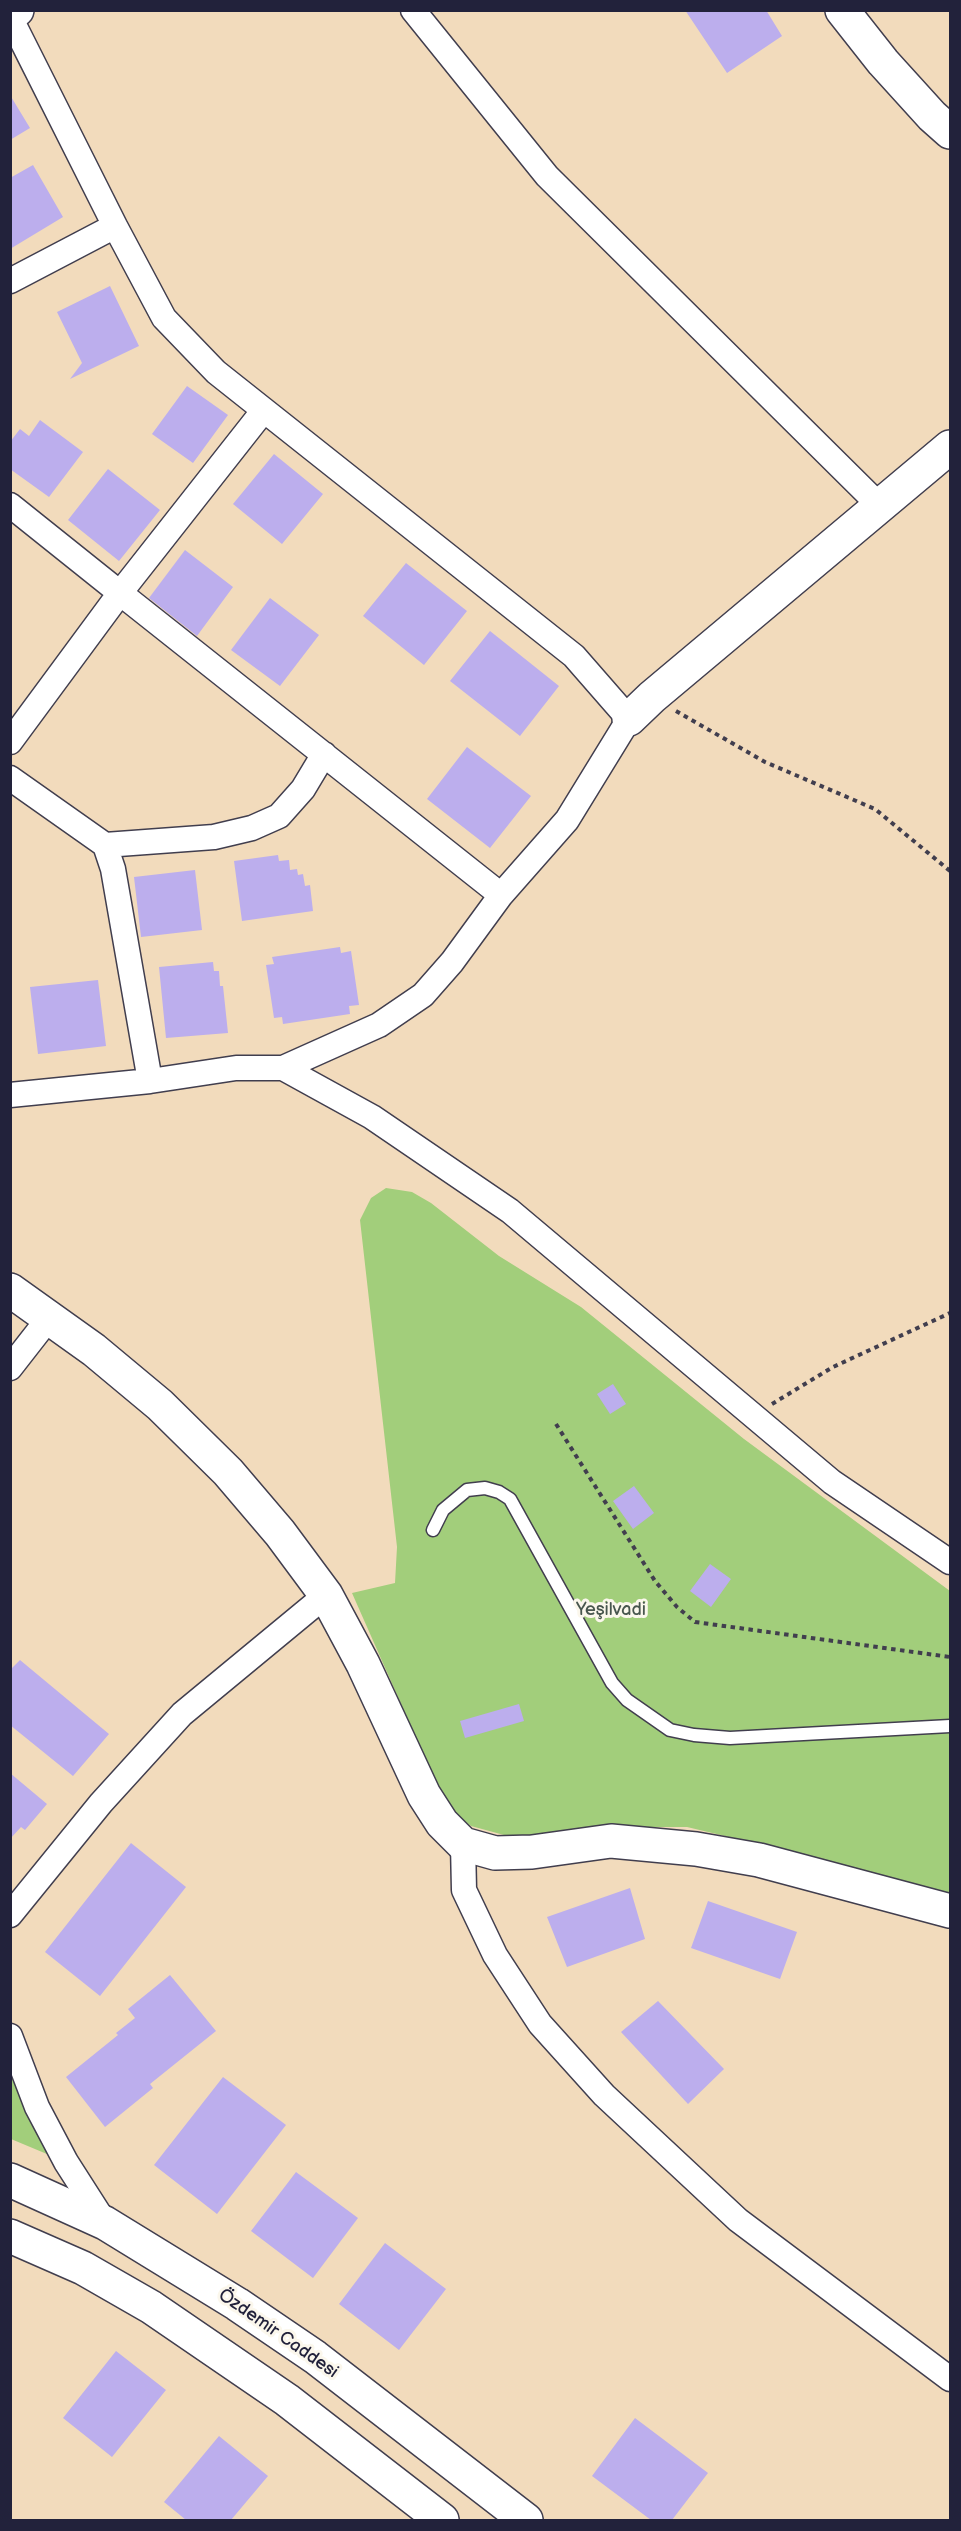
<!DOCTYPE html>
<html>
<head>
<meta charset="utf-8">
<style>
  body { margin:0 }
  #map { position:relative; width:961px; height:2531px; overflow:hidden; background:#f2dbbc; font-family:"Balsamiq Sans",sans-serif }
  canvas { display:block }
  .frame { position:absolute; inset:0; border:12px solid #22223b; pointer-events:none }
</style>
</head>
<body>
<div id="map">
<canvas width="961" height="2531"></canvas>
<div class="frame"></div>
</div>
<script>
const context = document.querySelector('canvas').getContext('2d');
context.lineJoin = 'round';
function paint(path, color) { context.fillStyle = color; context.fill(path, 'evenodd'); }
const poly = rows => new Path2D(rows.map(r => 'M' + r).join(''));
function strokePath(path, color, width, dash) { context.strokeStyle = color; context.lineWidth = width; context.lineCap = dash ? 'butt' : 'round'; context.setLineDash(dash || []); context.stroke(path); }
function drawText(font, color, halo, rows, align = 'center') {
  context.font = font + ' "Balsamiq Sans",sans-serif'; context.lineWidth = 6; context.setLineDash([]); context.textBaseline = 'middle'; context.strokeStyle = halo; context.fillStyle = color; for (const [text, x, y, turn = 0] of rows) {
    context.save(); context.translate(x, y); context.rotate((+turn || 0) * Math.PI / 180); context.textAlign = isNaN(turn) ? turn : align; if (halo) context.strokeText(text, 0, 0); context.fillText(text, 0, 0); context.restore();
  }
}
paint(poly([
  [386,1188,412,1192,431,1203,499,1256,581,1307,744,1439,950,1591,950,1897,779,1856,725,1836,687,1827,612,1827,515,1838,471,1826,447,1808,352,1593,395,1583,397,1547,360,1220,371,1198],
  [10,2036,66,2162,11,2139]
]), '#a2ce7b');
paint(poly([
  [685,10,766,10,782,36,727,73],
  [10,95,30,128,10,140],
  [33,165,63,217,10,249,10,178],
  [110,286,139,346,70,379,82,363,57,312],
  [187,386,228,415,193,463,152,434],
  [40,420,83,452,49,497,10,469,10,442,20,429,29,436],
  [274,454,323,494,282,544,233,504],
  [108,469,160,510,119,561,68,520],
  [185,550,233,587,197,636,149,598],
  [406,563,467,611,424,665,363,616],
  [270,598,319,635,280,686,231,650],
  [490,631,559,686,520,736,450,681],
  [467,747,531,796,490,848,427,799],
  [278,855,279,861,289,860,290,870,297,869,298,875,303,874,305,886,310,885,313,911,242,921,234,861],
  [195,870,202,930,141,937,134,877],
  [340,947,341,953,351,951,359,1005,349,1006,350,1014,283,1024,282,1017,274,1018,266,965,274,964,272,957],
  [213,962,214,971,219,971,220,986,223,986,228,1033,166,1038,159,967],
  [98,980,106,1046,38,1054,30,987],
  [613,1384,626,1404,610,1414,597,1394],
  [634,1486,654,1513,633,1529,613,1501],
  [710,1564,731,1579,711,1607,690,1591],
  [20,1660,109,1734,73,1776,10,1725,10,1670],
  [519,1704,524,1721,465,1738,460,1721],
  [10,1773,47,1804,25,1830,21,1827,10,1839],
  [131,1843,186,1887,100,1996,45,1952],
  [630,1888,645,1939,567,1967,547,1917],
  [708,1901,797,1932,780,1979,691,1948],
  [170,1975,216,2031,150,2084,153,2088,105,2127,66,2077,118,2035,116,2033,135,2018,128,2009],
  [658,2001,724,2069,688,2104,621,2032],
  [223,2077,286,2125,217,2214,154,2165],
  [296,2172,358,2218,313,2278,251,2231],
  [385,2243,446,2289,399,2350,339,2304],
  [116,2351,166,2390,112,2457,63,2418],
  [635,2418,708,2473,672,2520,651,2520,592,2476],
  [219,2436,268,2476,231,2520,186,2520,164,2502]
]), '#bcaeed');
const lane = poly([
  [433,1530,443,1510,467,1490,485,1488,499,1492,510,1499,612,1683,627,1700,670,1730,694,1735,730,1738,950,1726]
]);
const street = poly([
  [413,10,547,176,880,506],
  [10,17,115,226,164,318,216,372,574,656,629,719,567,820,501,895,452,962,423,995,379,1025,283,1068,236,1068,150,1081,10,1095],
  [10,281,115,226],
  [10,505,120,593,264,410],
  [10,742,120,593,501,895],
  [10,778,105,845,113,869,150,1081],
  [105,845,214,837,252,828,279,816,303,789,324,754],
  [283,1068,372,1117,510,1211,832,1482,950,1562],
  [10,1368,49,1318],
  [463,1844,464,1890,495,1955,540,2024,604,2095,738,2220,950,2379],
  [10,1915,101,1803,182,1714,326,1595],
  [10,2036,37,2107,66,2162,105,2223]
]);
const secondary = poly([
  [842,10,883,62,932,116,950,132],
  [10,13,17,10],
  [629,719,652,697,950,447],
  [10,1290,94,1350,160,1405,228,1472,280,1533,326,1595,363,1664,424,1795,442,1823,463,1844,495,1853,532,1852,611,1841,696,1849,759,1860,950,1911],
  [10,2180,105,2223,237,2304,315,2357,526,2520],
  [10,2236,83,2268,151,2307,287,2400,442,2520]
]);
strokePath(lane, '#413e4e', 15);
strokePath(street, '#413e4e', 27);
strokePath(secondary, '#413e4e', 36);
strokePath(poly([
  [676,711,765,762,875,809,950,871],
  [772,1404,833,1367,950,1313],
  [556,1424,655,1581,677,1607,695,1622,950,1657]
]), '#413e4e', 4, [4.5, 4.5]);
strokePath(lane, '#fff', 12);
strokePath(street, '#fff', 24);
strokePath(secondary, '#fff', 33);
drawText('18px', '#48564e', '#fbf7ec', [
  ["Yeşilvadi",611,1610]
]);
drawText('18px', '#22223b', '#fbf7ec', [
  ["Özdemir Caddesi",278,2334,35]
]);
</script>
</body>
</html>
